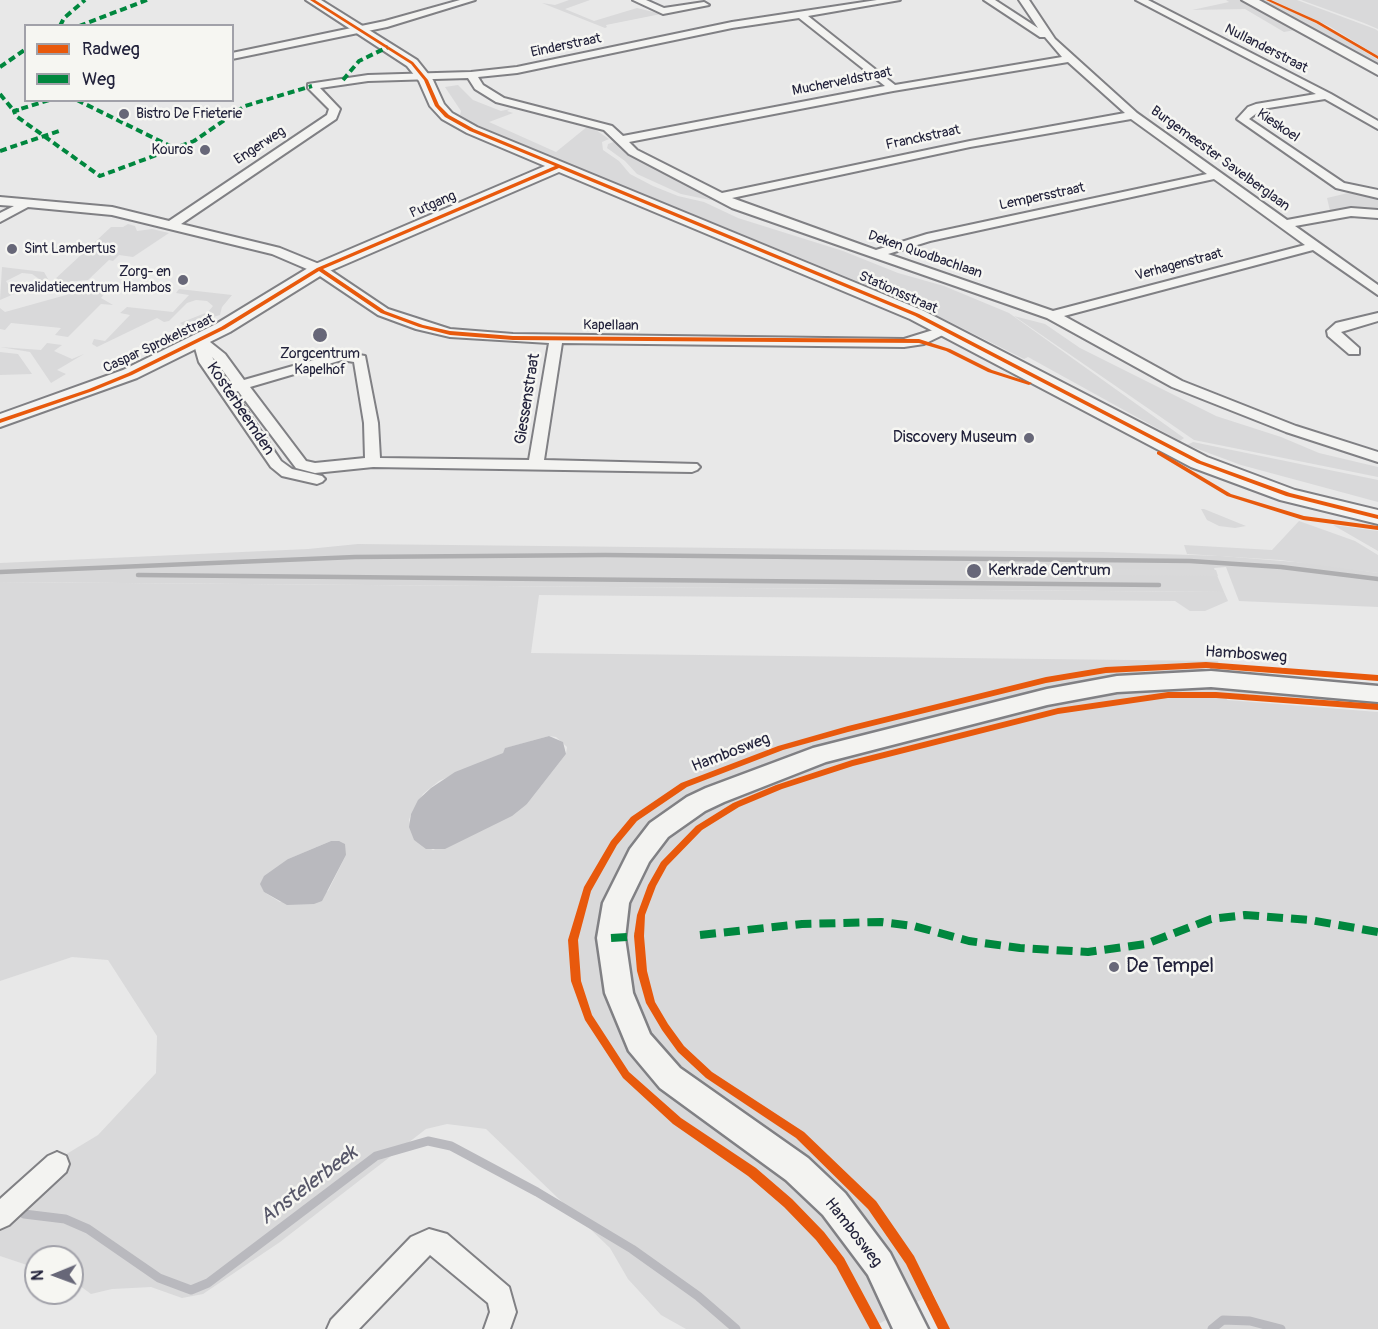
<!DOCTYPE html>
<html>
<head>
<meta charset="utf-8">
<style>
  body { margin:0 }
  #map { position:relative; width:1378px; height:1329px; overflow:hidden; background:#e8e8e8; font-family:Pangolin,sans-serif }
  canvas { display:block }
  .legend { position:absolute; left:24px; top:24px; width:210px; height:78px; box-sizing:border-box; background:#f6f6f2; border:2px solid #a1a1a9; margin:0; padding:8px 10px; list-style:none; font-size:18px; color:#22223b }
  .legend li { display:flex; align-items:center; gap:12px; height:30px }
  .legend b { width:30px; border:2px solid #a1a1a9 }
  .north { position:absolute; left:24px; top:1245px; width:60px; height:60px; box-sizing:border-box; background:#f6f6f2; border:2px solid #a1a1a9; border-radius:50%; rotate:269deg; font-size:16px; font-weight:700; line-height:24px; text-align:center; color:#22223b }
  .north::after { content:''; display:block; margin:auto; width:21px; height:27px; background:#676778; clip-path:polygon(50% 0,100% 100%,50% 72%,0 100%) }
</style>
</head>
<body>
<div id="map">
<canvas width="1378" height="1329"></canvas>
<ul class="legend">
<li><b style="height:8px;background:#e8590c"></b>Radweg</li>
<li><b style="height:8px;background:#00873e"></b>Weg</li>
</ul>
<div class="north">N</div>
</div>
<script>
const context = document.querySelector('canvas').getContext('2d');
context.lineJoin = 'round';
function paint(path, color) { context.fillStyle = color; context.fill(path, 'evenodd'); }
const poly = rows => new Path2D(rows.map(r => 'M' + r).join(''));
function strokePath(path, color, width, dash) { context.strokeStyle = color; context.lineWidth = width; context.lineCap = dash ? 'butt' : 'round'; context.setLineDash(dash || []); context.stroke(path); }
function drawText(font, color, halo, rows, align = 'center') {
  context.font = font + ' Pangolin,sans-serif'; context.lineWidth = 5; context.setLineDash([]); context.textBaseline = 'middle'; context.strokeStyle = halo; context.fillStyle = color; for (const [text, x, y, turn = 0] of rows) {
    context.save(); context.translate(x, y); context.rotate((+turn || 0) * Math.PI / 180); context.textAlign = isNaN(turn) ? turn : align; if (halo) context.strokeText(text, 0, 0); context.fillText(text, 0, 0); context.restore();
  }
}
paint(poly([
  [358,544,1102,552,1221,556,1320,564,1378,573,1378,607,1239,601,1226,567,1214,568,1224,592,0,582,0,563,308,549]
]), '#d8d8d9');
paint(poly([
  [569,0,590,0,565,9,594,21,637,8,661,14,606,25,607,27,605,28,542,3,555,5],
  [1226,0,1241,0,1295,30,1284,32,1245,9,1192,10,1229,2],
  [1257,0,1265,0,1292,11,1338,35,1378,60,1378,67],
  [1272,0,1297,0,1375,29,1378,31,1378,56,1329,26],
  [1301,0,1378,0,1378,29,1364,23],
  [458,85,473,100,501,111,510,109,507,111,513,113,489,122,556,152,588,126,593,128,609,139,602,142,603,150,619,161,630,174,653,186,678,196,704,202,738,218,843,251,898,273,944,286,1009,313,1184,438,1180,441,1028,357,1024,359,918,306,479,127,460,115,461,111,445,87],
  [616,141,628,153,716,198,710,200,681,194,637,174,625,161,607,148,608,144],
  [1348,193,1378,197,1378,210,1352,208,1330,211,1327,198],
  [128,224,135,226,137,231,152,229,169,233,133,257,119,255,113,261,109,260,88,280,56,283,54,280,111,227,123,227],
  [2,267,44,272,48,279,42,281,32,274,22,273,6,281,14,294,0,300],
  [83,287,107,290,101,298,113,305,101,304,68,337,55,335,61,328,11,323,5,330,0,329,0,308,5,312,84,290],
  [179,289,232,295,222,307,220,315,184,326,180,323,208,312,213,306,207,301,196,300,187,303,169,321,164,322,157,318,97,347,92,344,94,339,105,341,130,315,120,313,127,307,173,312,189,295,176,293],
  [1014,316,1045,324,1080,348,1216,416,1281,437,1319,453,1378,467,1378,477,1194,440],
  [47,343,62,345,54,351,72,359,84,354,57,370,66,374,51,383,30,352,0,347,41,350],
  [0,352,18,354,32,374,0,375],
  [1193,442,1378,480,1378,502,1241,465,1187,445],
  [1201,509,1204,509,1246,526,1235,528,1219,526,1207,520],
  [1299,521,1355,541,1378,555,1378,573,1280,560,1187,554,1184,545,1272,550],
  [1333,525,1378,531,1378,551],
  [1106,569,1216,570,1218,576,1108,575],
  [0,582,1224,592,1228,601,1205,611,1190,611,1175,601,539,595,531,653,1218,661,1225,689,1378,701,1378,704,1225,693,1227,700,1378,712,1378,1329,949,1329,933,1293,870,1329,686,1329,661,1315,628,1279,610,1248,486,1129,447,1124,426,1129,280,1242,203,1294,182,1298,151,1287,112,1289,91,1294,72,1280,72,1257,36,1257,36,1268,0,1256,0,1204,50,1164,98,1135,156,1073,157,1036,108,960,72,957,0,981],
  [549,736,556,737,567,747,566,754,527,804,433,850,414,840,409,820,411,814,423,794,439,781,503,753,506,748],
  [331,841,346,855,328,891,280,902,264,892,288,859]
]), '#d9d9da');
paint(poly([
  [549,736,563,742,566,754,527,804,512,816,445,849,426,849,414,840,409,827,411,814,418,800,431,788,455,772,503,753,505,748],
  [331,841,339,841,345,844,346,855,322,901,314,904,287,905,264,892,260,884,264,876,288,859]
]), '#b9b9be');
strokePath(poly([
  [24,1214,65,1219,88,1229,159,1278,191,1290,208,1283,376,1156,428,1141,451,1146,537,1192,632,1249,698,1296,736,1329],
  [1212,1329,1223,1320,1250,1321,1281,1329]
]), '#b9b9be', 9);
const minor = poly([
  [460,0,475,0,387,27,232,59,232,53,385,21,460,0],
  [633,0,646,0,664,8,704,2,709,5,663,14,633,0],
  [877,0,900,0,808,16,895,85,1062,57,1045,37,1040,37,984,0,995,0,1038,28,1019,0,1029,0,1055,39,1137,113,1287,220,1351,208,1378,210,1378,218,1351,216,1295,226,1378,285,1378,295,1313,250,1064,316,1182,381,1296,426,1378,452,1378,462,1286,432,1172,387,1047,318,732,208,629,154,604,130,496,102,475,89,468,78,368,81,320,88,340,109,336,119,181,224,280,248,324,266,388,309,450,329,513,334,904,339,946,326,953,330,924,344,904,347,562,343,544,460,697,464,700,467,697,470,692,472,373,467,315,473,296,468,238,391,234,392,281,461,292,469,322,476,325,479,322,482,317,484,282,476,271,467,199,362,193,341,195,338,205,338,225,354,244,380,342,352,365,356,378,423,380,458,529,460,549,343,450,337,416,329,378,315,314,272,272,254,112,215,28,207,0,222,0,213,14,206,0,205,0,197,112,207,169,221,327,115,329,109,308,88,308,84,368,75,471,72,517,67,732,22,877,0],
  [799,18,885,86,623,136,612,126,504,98,483,85,478,77,517,73,732,28,799,18],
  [1068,62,1125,113,970,141,722,193,637,150,629,142,893,91,1068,62],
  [1131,119,1207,174,927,234,876,250,732,198,970,147,1131,119],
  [1214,179,1305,245,1053,311,888,254,930,241,1214,179],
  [212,357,215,360,232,383,229,384,212,357],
  [342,360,354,362,364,423,365,458,315,463,306,461,250,387,342,360],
  [1136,0,1148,0,1331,94,1378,121,1378,129,1325,99,1262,109,1249,119,1344,183,1378,190,1378,198,1336,188,1237,119,1248,107,1256,104,1316,94,1136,0],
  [1378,313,1378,321,1341,332,1359,348,1359,354,1349,354,1328,336,1327,331,1336,323,1378,313],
  [57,1152,66,1156,69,1164,66,1172,9,1225,0,1229,0,1199,48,1156,57,1152],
  [429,1229,447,1234,509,1287,516,1312,510,1329,484,1329,490,1312,488,1303,430,1255,359,1329,327,1329,331,1320,411,1237,429,1229]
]);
const tertiary = poly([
  [1211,671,1378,686,1378,702,1211,687,1117,692,1047,705,826,762,724,802,705,811,668,837,649,862,629,903,625,938,633,993,650,1034,680,1068,808,1158,845,1193,890,1253,928,1329,893,1329,868,1275,823,1215,786,1180,660,1088,629,1051,605,993,597,938,603,903,630,849,650,823,687,797,706,788,813,748,1047,689,1117,676,1211,671]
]);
const secondary = poly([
  [306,0,321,0,417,60,433,80,444,104,452,113,477,127,924,311,1207,457,1295,490,1378,510,1378,524,1280,500,1191,467,910,319,559,172,325,273,230,332,137,378,0,427,0,414,123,370,216,324,313,265,545,166,467,133,442,119,430,106,419,81,407,66,306,0],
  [1242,0,1259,0,1378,65,1378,75,1242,0]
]);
strokePath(minor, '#808084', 4);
strokePath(tertiary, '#808084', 5);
strokePath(secondary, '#808084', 4);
paint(minor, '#f3f3f1');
paint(tertiary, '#f3f3f1');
paint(secondary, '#f3f3f1');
strokePath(poly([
  [0,572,355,557,605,555,1190,561,1281,567,1378,579],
  [138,575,1159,585]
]), '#aeaeb0', 4.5);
strokePath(poly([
  [60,26,64,18,85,0],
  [79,26,147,0],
  [0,67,26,49],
  [343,80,359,61,388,47],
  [0,94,14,111,19,110],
  [49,100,14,111,16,116,100,176,194,141,245,106,312,86],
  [77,100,174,148],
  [0,151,59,131]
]), '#00873e', 4, [7, 4]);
strokePath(poly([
  [700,935,802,924,881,922,914,926,969,941,1020,948,1088,952,1146,944,1211,919,1245,915,1310,920,1378,932],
  [611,938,642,936]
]), '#00873e', 8, [16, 8]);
paint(poly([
  [310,0,315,0,413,62,428,80,439,105,449,115,474,129,919,314,1201,461,1290,493,1378,515,1378,519,1286,496,1197,463,915,316,559,168,323,269,385,311,423,325,450,331,513,336,919,339,950,349,992,370,1032,383,1029,385,988,372,946,351,919,343,513,340,450,335,419,327,381,313,319,271,225,329,132,375,93,391,0,423,0,419,89,389,128,373,221,327,317,268,555,166,470,131,445,117,435,106,424,80,411,64,310,0],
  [1266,0,1271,0,1318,21,1378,56,1378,59,1316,23,1266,0],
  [1159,451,1231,494,1304,516,1378,526,1378,530,1303,520,1227,496,1157,454,1157,452,1159,451],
  [1206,662,1378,675,1378,681,1206,668,1106,673,1046,683,848,732,783,750,687,787,637,821,617,845,591,891,578,940,581,981,592,1015,629,1072,681,1118,756,1168,792,1199,824,1232,844,1258,882,1329,870,1329,836,1266,816,1240,784,1207,748,1176,673,1124,623,1078,585,1020,571,981,568,940,584,887,611,841,631,817,681,783,778,746,848,726,1046,677,1106,667,1206,662],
  [1168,692,1216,692,1378,704,1378,710,1216,698,1168,698,1058,714,853,766,782,789,739,807,702,830,667,866,656,886,645,915,644,936,647,971,655,1002,668,1024,684,1046,712,1072,804,1132,876,1201,914,1256,950,1329,938,1329,906,1264,868,1209,796,1138,706,1078,678,1052,662,1030,646,1003,637,971,634,936,637,915,648,885,661,862,696,826,733,803,776,785,852,760,1058,708,1168,692]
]), '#e8590c');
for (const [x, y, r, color] of [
  [124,114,6,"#676778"],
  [205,150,6,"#676778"],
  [12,249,6,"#676778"],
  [183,280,6,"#676778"],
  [320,335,8,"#676778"],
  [1029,438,6,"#676778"],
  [974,571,8,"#676778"],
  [1114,967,6,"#676778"]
]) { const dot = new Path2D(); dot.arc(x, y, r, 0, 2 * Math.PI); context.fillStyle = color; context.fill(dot); strokePath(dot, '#f6f6f2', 2); }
drawText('14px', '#22223b', '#f6f6f2', [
  ["Einderstraat",566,46,-12],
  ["Nullanderstraat",1266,49,27],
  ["Mucherveldstraat",842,82,-11],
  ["Kieskoel",1278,126,34],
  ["Franckstraat",923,138,-12],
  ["Engerweg",260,146,-33],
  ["Burgemeester Savelberglaan",1220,159,36],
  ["Lempersstraat",1042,197,-12],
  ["Putgang",433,205,-23],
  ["Deken Quodbachlaan",925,255,19],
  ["Verhagenstraat",1179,265,-15],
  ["Stationsstraat",898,293,24],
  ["Kapellaan",611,326,1],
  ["Caspar Sprokelstraat",159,344,-25]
]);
drawText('14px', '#22223b', '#f6f6f2', [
  ["Bistro De Frieterie",136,114],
  ["Kouros",193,150,"right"],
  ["Sint Lambertus",24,249],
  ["Zorg- en",171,272,"right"],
  ["revalidatiecentrum Hambos",171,288,"right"],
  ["Zorgcentrum",320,354,"center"],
  ["Kapelhof",320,370,"center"]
], 'left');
drawText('16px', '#22223b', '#f6f6f2', [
  ["Giessenstraat",528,399,-81],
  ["Kosterbeemden",240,409,56],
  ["Hambosweg",1246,655,4],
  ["Hambosweg",731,753,-21],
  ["Hambosweg",853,1233,52]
]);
drawText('16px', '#22223b', '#f6f6f2', [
  ["Discovery Museum",1017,438],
  ["Kerkrade Centrum",988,571,"left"]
], 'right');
drawText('20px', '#22223b', '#f6f6f2', [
  ["De Tempel",1126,967]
], 'left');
drawText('italic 21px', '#565668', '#f6f6f2', [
  ["Anstelerbeek",309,1186,-37]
]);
</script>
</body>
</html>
